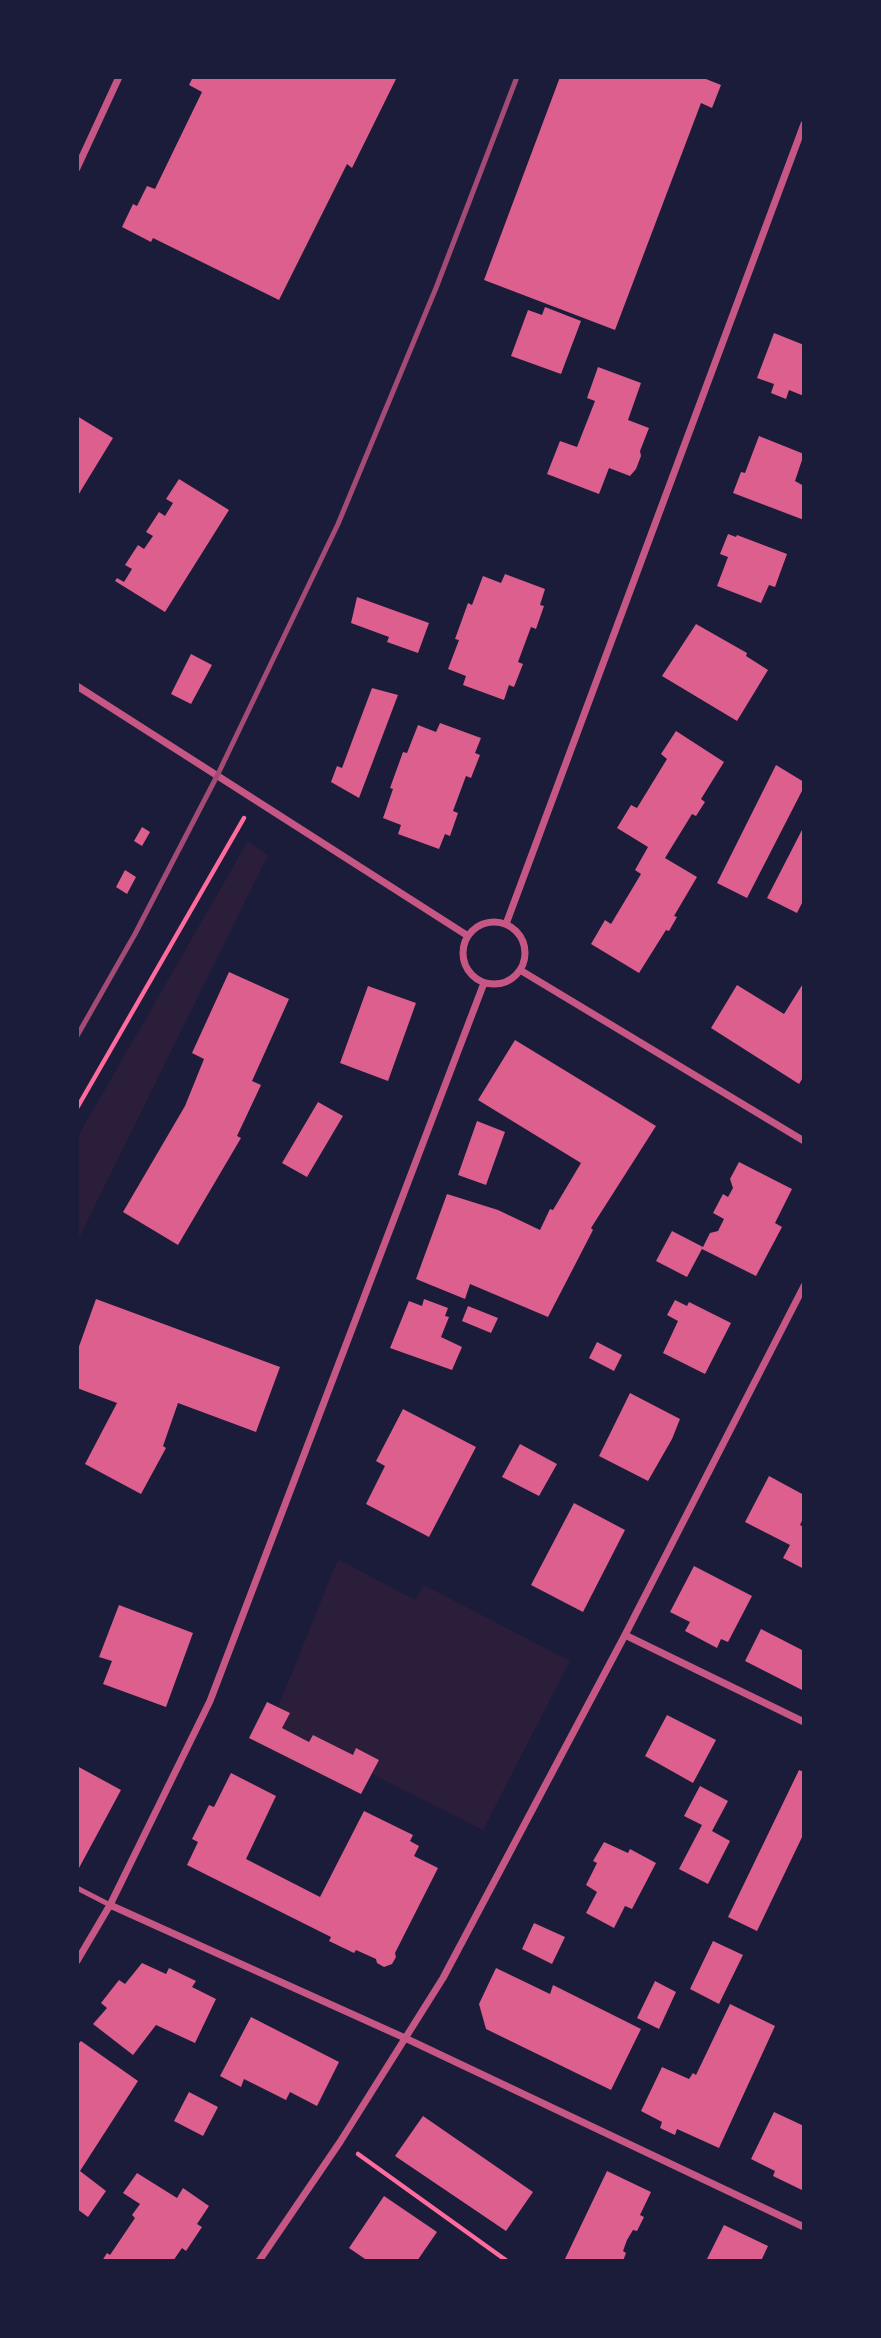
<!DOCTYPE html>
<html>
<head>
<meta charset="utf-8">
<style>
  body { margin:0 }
  #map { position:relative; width:881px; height:2338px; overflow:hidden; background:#1b1b3a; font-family:"Asap Condensed",sans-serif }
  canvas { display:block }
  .frame { position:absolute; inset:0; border:79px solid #1b1b3a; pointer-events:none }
</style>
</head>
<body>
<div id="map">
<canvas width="881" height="2338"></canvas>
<div class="frame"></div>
</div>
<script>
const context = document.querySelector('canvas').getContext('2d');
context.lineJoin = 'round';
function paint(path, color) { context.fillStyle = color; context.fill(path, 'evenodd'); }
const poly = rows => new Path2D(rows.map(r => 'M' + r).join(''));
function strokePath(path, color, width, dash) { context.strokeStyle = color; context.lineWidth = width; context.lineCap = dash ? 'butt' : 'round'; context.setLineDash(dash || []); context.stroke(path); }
paint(poly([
  [248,841,268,855,77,1242,77,1138],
  [338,1559,415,1600,424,1585,570,1661,483,1830,372,1774,378,1759,357,1748,353,1755,313,1735,309,1742,282,1728,278,1707]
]), '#2a1e3b');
paint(poly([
  [193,77,397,77,352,168,347,164,279,300,153,238,151,242,122,227,133,204,137,206,147,186,155,189,202,92,189,85],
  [560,77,701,77,721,85,712,108,701,103,615,330,484,280],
  [545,307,581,321,561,374,511,356,528,310,542,315],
  [774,333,804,345,804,396,789,390,786,399,771,393,774,384,757,378],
  [598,367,641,383,628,420,649,428,640,451,641,456,636,469,630,476,609,468,599,494,547,474,560,441,577,447,595,401,587,398],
  [77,416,113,438,77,497],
  [759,436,804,454,795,481,804,486,804,520,733,493,741,472,745,473],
  [179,479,229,510,165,612,115,581,117,578,124,582,132,569,125,565,138,545,144,549,153,536,146,532,159,512,165,516,173,503,166,499],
  [728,534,736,537,737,535,787,554,775,587,769,585,761,603,717,586,728,557,720,554],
  [505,574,545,589,540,605,544,606,536,629,531,627,518,662,523,664,514,687,509,685,504,700,463,685,466,676,448,669,459,640,455,639,468,603,472,605,483,576,501,583],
  [357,597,429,623,418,653,387,642,389,637,351,623],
  [696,624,747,653,746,656,768,670,737,721,662,676],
  [191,654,212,665,191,704,171,694],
  [372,688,398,695,359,798,331,782,337,766,342,768],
  [440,723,481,738,475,753,480,755,471,778,466,776,453,811,458,813,450,836,445,834,439,849,398,834,401,825,383,818,393,789,390,788,403,752,407,753,418,725,436,732],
  [676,731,724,762,701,799,705,802,696,816,692,814,665,858,697,877,674,916,677,917,669,931,666,930,639,973,591,944,605,920,611,924,641,874,635,870,648,847,617,828,631,805,637,808,667,759,661,754],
  [776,765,804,782,804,787,747,898,717,883],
  [804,826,804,899,797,913,767,898],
  [142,827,150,832,142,846,134,841],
  [125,870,136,877,127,894,116,887],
  [229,972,289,999,252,1081,261,1085,237,1136,241,1138,178,1245,123,1212,185,1106,204,1059,192,1053],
  [804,982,804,1076,799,1084,711,1028,737,985,784,1014],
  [368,986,416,1003,388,1081,340,1063],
  [515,1040,656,1126,591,1228,593,1230,548,1317,470,1284,465,1299,416,1279,447,1194,498,1210,540,1230,550,1209,553,1210,581,1163,478,1100],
  [318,1102,343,1116,307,1177,282,1163],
  [477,1121,505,1132,486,1185,458,1175],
  [739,1162,792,1189,775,1223,782,1227,756,1276,702,1249,710,1233,718,1231,724,1219,713,1213,723,1194,728,1197,733,1188,730,1179],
  [672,1231,703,1247,687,1277,656,1261],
  [96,1299,280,1367,256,1432,178,1403,163,1446,166,1448,141,1494,85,1464,117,1403,77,1388,77,1352],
  [424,1299,448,1308,445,1316,449,1317,441,1337,462,1347,452,1370,390,1348,409,1301,422,1306],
  [675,1300,687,1306,689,1302,731,1323,705,1374,663,1353,678,1321,667,1315],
  [468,1306,498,1318,491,1333,462,1321],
  [597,1342,622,1355,614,1371,589,1358],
  [630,1393,680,1419,672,1439,648,1481,599,1456],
  [403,1409,476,1447,429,1537,366,1504,385,1466,376,1461],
  [520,1444,557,1464,539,1496,502,1477],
  [769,1476,804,1495,804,1517,800,1525,804,1527,804,1569,783,1558,790,1545,745,1522],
  [574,1503,625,1530,583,1612,531,1585],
  [694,1566,752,1596,728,1642,721,1639,717,1648,685,1631,690,1622,670,1612],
  [119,1605,193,1633,166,1707,103,1684,112,1661,99,1657],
  [761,1629,804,1651,804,1691,745,1661],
  [267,1702,290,1713,282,1728,309,1742,313,1735,353,1755,356,1748,379,1760,361,1794,249,1738],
  [667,1715,716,1740,693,1783,645,1756],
  [77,1766,121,1790,79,1868,77,1867],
  [799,1770,804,1772,804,1833,757,1931,728,1917],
  [231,1773,276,1796,246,1859,320,1897,364,1811,413,1835,410,1841,419,1846,414,1856,438,1868,395,1953,396,1957,392,1964,384,1967,377,1963,376,1959,356,1950,354,1953,329,1941,331,1937,187,1865,198,1842,192,1839,209,1805,214,1807],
  [700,1786,728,1801,712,1831,730,1841,708,1884,679,1869,702,1825,684,1816],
  [604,1842,628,1853,630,1849,656,1863,632,1909,625,1906,614,1928,586,1913,597,1892,586,1885,597,1863,593,1861],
  [534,1923,565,1937,552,1964,522,1949],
  [713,1941,743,1955,719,2004,690,1989],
  [142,1963,166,1974,169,1968,196,1981,192,1987,216,1999,195,2043,156,2025,133,2055,93,2024,107,2008,101,2003,119,1980,125,1984],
  [496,1968,550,1994,553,1985,641,2029,611,2090,486,2029,479,2004],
  [655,1981,676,1992,659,2029,637,2018],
  [730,2004,775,2026,719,2148,677,2129,675,2135,660,2128,662,2122,641,2111,662,2067,689,2079,693,2073,696,2075],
  [251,2017,339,2062,317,2106,290,2092,286,2100,244,2079,241,2087,220,2076],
  [81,2041,138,2081,80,2171,106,2191,88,2217,77,2209,77,2045],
  [189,2092,218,2107,203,2136,174,2121],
  [774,2112,804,2126,804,2191,773,2176,775,2171,751,2159],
  [423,2116,533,2192,506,2231,395,2156],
  [607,2171,651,2192,640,2215,644,2217,637,2231,633,2230,627,2240,623,2251,626,2253,623,2261,564,2261],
  [137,2173,177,2198,183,2188,209,2206,197,2224,202,2227,186,2251,182,2248,173,2261,102,2261,107,2253,110,2255,135,2218,132,2215,140,2204,123,2193],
  [384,2196,437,2232,417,2261,368,2261,349,2248],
  [724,2225,768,2246,761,2261,706,2261]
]), '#dd5f8e');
strokePath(poly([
  [77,1108,244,818],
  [358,2154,507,2261]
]), '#ff6b9d', 4.5);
strokePath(poly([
  [77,1888,110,1905]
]), '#c65784', 5);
strokePath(poly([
  [77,168,119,77],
  [77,686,468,936],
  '463 953a31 31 0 1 1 62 0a31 31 0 1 1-62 0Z',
  [506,924,804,124],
  [520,970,804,1141],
  [625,1635,804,1722],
  [110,1905,405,2038,804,2227],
  [77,1961,110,1905,210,1701,484,983],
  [259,2261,340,2142,443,1978,625,1635,804,1286]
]), '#c65784', 7);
strokePath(poly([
  [77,1036,135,934,217,776,338,524,436,288,517,77]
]), '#a44b75', 5);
</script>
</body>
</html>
